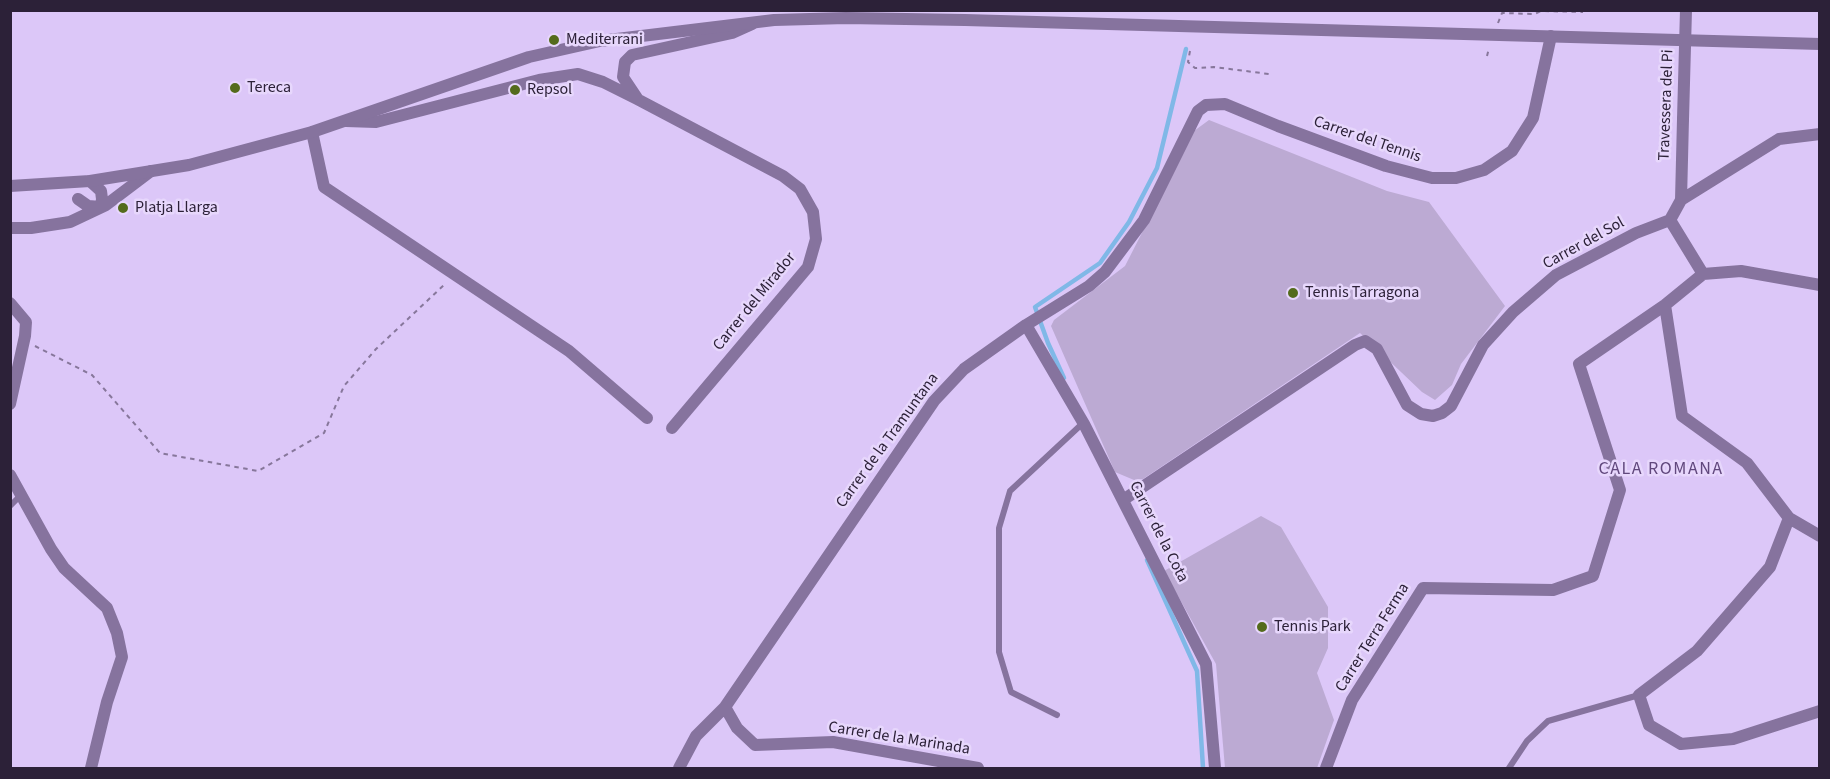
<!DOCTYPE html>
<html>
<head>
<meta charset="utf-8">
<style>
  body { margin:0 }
  #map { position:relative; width:1830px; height:779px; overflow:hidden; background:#dcc7f8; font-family:"Source Sans 3",sans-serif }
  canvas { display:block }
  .frame { position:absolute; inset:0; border:12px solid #2c2138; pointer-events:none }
</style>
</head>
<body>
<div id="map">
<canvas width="1830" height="779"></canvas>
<div class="frame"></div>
</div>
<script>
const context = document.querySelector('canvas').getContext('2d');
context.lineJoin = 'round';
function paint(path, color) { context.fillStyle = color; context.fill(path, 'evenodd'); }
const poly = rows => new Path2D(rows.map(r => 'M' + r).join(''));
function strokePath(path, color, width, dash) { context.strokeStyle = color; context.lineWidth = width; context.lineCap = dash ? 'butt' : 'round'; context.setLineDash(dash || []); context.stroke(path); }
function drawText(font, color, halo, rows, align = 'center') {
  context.font = font + ' "Source Sans 3",sans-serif'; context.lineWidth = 5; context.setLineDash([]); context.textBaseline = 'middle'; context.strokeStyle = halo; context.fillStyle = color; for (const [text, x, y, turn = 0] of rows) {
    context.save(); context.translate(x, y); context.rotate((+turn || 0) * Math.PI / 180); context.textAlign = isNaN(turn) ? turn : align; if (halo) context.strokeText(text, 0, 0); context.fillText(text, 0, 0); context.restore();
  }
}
paint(poly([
  [1209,120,1387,191,1429,202,1505,306,1461,364,1452,385,1435,400,1422,392,1360,333,1143,479,1134,480,1115,472,1051,326,1054,320,1125,266,1194,131],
  [1261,516,1281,527,1328,607,1328,648,1317,673,1334,720,1317,768,1225,768,1216,664,1164,571]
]), '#bcaad3');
strokePath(poly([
  [1064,378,1048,343,1035,307,1100,263,1129,222,1157,168,1186,49],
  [1147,560,1197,671,1203,768]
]), '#80b8e7', 4.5);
strokePath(poly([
  [1498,23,1502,13,1535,14,1541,11,1583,12],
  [1190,51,1188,62,1195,68,1214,67,1269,74],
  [1487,56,1489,48],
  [35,346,92,375,160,453,258,471,324,433,344,386,376,349,445,284]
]), '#87779b', 2, [4.5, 4.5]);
strokePath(poly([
  [10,506,21,495],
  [1057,715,1011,692,999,652,999,528,1010,491,1083,423],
  [1509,768,1527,741,1548,721,1639,695]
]), '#86739e', 6);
strokePath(poly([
  [637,98,623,77,625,62,632,55,732,33,752,24],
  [346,121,376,122,539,80,578,74,603,82,637,99,783,176,800,189,813,212,816,239,808,267,672,428],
  [312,132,324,187,569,351,647,418],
  [78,199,88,206,101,207,102,199,101,191,90,181],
  [1681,200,1683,119],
  [1670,220,1703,274],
  [10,228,31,228,70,222,106,205,151,171],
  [1703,274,1741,271,1820,285],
  [10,303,26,322,25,336,10,404],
  [1665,305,1682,416,1747,463,1789,518,1820,536],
  [1026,325,1084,424,1206,664,1215,768],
  [10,475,51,549,64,568,107,608,117,633,122,657,107,702,91,768],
  [1123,500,1355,345,1365,341,1377,349,1407,405,1421,414,1433,416,1442,413,1451,406,1483,345,1513,312,1556,275,1636,233,1670,220,1681,200,1779,139,1820,134],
  [1789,518,1770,567,1697,651,1639,695,1649,725,1681,744,1733,739,1820,711],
  [725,707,737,728,755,745,833,742,978,768],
  [679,768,696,736,725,707,934,401,964,369,1026,325,1089,286,1105,272,1144,220,1198,111,1206,105,1225,104,1278,126,1386,166,1432,178,1456,178,1484,170,1512,151,1533,118,1551,36],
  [1326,768,1352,700,1423,588,1553,590,1593,576,1620,490,1579,364,1665,305,1703,274]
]), '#86739e', 12);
strokePath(poly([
  [10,186,90,181,189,165,312,132,529,57,600,41,774,20,846,18,965,20,1820,44]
]), '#86739e', 12);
strokePath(poly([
  [1683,119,1686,10]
]), '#86739e', 12);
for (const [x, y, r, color] of [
  [554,40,6,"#546b1c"],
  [235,88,6,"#546b1c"],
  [515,90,6,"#546b1c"],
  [123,208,6,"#546b1c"],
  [1293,293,6,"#546b1c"],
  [1262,627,6,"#546b1c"]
]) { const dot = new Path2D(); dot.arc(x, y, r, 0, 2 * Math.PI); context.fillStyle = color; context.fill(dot); strokePath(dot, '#e7d7fc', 2); }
drawText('16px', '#2c2138', '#e7d7fc', [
  ["Mediterrani",566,40],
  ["Tereca",247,88],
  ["Repsol",527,90],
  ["Platja Llarga",135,208],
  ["Tennis Tarragona",1305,293],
  ["Tennis Park",1274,627]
], 'left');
drawText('16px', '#2c2138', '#e7d7fc', [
  ["Travessera del Pi",1667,105,-88],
  ["Carrer del Tennis",1367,140,19],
  ["Carrer del Sol",1584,244,-29],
  ["Carrer del Mirador",755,302,-51],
  ["Carrer de la Tramuntana",888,441,-54],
  ["Carrer de la Cota",1158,532,63],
  ["Carrer Terra Ferma",1373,638,-58],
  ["Carrer de la Marinada",899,739,9]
]);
context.letterSpacing = '1.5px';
drawText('18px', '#61487d', '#e7d7fc', [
  ["CALA ROMANA",1661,470]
]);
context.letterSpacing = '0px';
</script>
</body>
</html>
